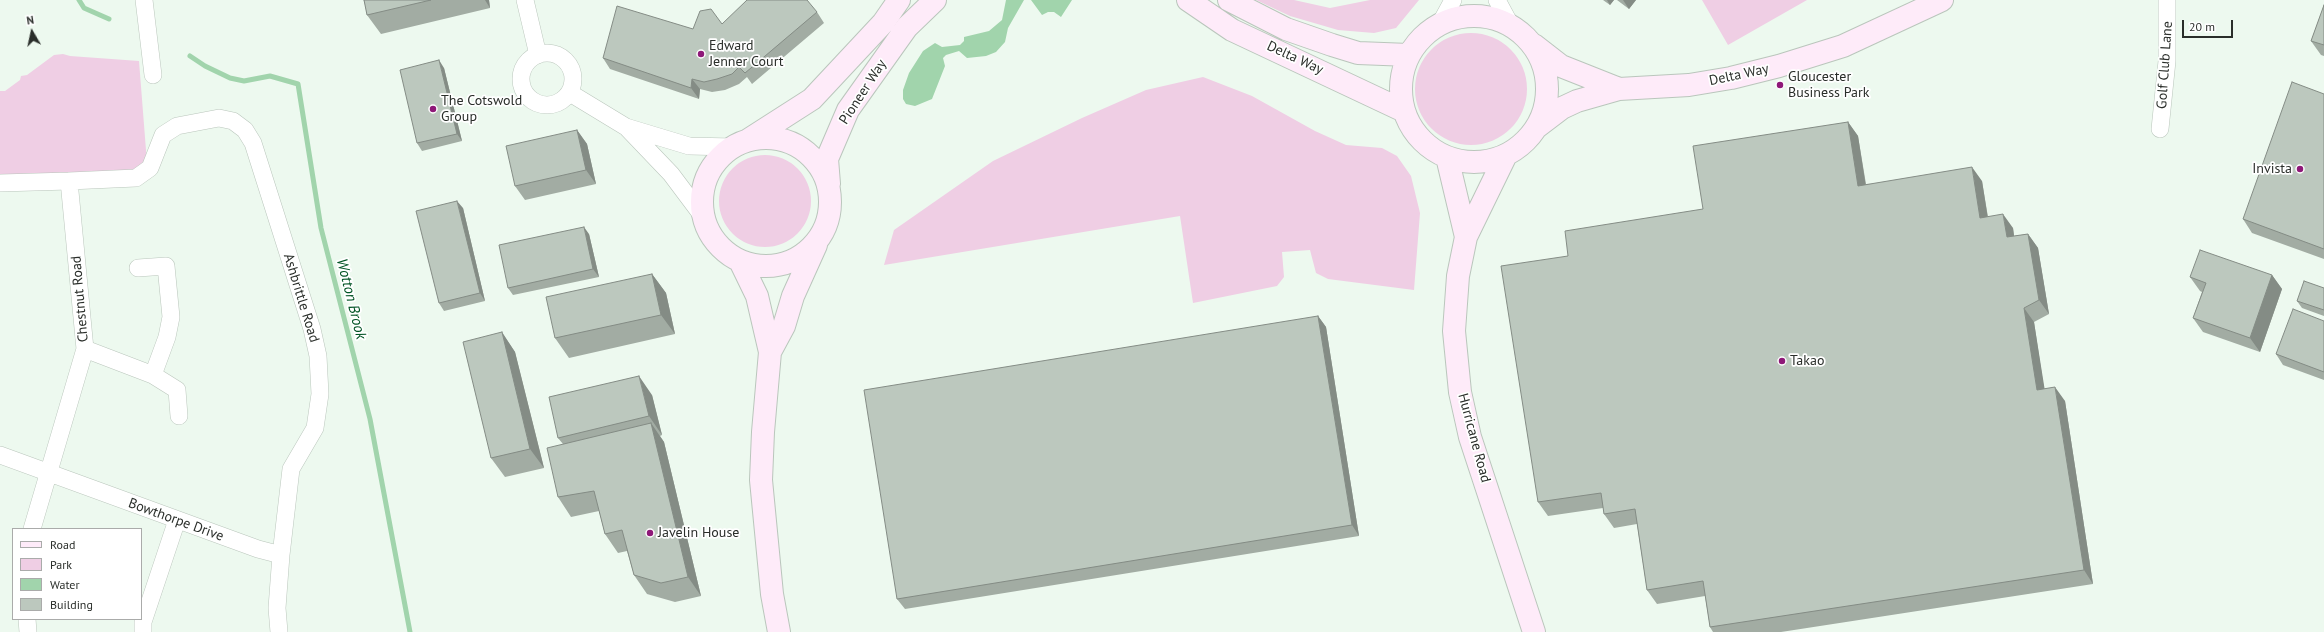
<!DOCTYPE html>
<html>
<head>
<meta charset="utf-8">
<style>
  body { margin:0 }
  #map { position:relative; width:2324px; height:632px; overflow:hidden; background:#edf9ef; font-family:"PT Sans",sans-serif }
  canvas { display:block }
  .legend { position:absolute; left:12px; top:528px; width:130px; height:92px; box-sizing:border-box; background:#fff; border:1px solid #aaabaa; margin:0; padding:5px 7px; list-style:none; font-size:12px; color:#2a2e2a }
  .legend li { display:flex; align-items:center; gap:8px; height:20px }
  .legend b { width:20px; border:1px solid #aaabaa }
  .north { position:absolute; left:12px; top:12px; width:40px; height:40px; -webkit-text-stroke:3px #fff; paint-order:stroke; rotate:351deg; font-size:11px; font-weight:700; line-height:16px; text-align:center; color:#2a2e2a }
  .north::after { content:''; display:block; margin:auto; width:14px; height:18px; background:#2a2e2a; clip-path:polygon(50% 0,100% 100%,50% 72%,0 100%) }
  .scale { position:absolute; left:2182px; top:20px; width:51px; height:18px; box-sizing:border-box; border:2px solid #2a2e2a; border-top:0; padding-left:5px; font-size:12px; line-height:14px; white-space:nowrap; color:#2a2e2a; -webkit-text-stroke:3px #fff; paint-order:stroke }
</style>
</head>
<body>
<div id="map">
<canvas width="2324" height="632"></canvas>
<ul class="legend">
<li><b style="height:5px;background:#feebf9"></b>Road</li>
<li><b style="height:11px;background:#efcee4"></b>Park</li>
<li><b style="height:11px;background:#a1d4ac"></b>Water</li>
<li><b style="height:11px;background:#bcc8be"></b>Building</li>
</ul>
<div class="north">N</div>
<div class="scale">20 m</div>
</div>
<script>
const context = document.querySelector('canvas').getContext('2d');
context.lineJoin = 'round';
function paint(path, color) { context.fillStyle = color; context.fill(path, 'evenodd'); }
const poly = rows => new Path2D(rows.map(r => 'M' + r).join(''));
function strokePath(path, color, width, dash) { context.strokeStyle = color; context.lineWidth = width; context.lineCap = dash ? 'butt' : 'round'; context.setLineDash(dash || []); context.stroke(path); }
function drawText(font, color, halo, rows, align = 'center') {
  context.font = font + ' "PT Sans",sans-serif'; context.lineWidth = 3.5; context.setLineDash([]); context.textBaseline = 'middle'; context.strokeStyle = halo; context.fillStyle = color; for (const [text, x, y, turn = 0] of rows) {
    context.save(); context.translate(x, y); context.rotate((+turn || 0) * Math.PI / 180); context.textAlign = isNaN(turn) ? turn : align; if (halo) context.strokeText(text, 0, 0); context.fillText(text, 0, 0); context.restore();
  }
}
paint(poly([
  [1256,0,1294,0,1330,8,1370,0,1419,0,1396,28,1374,33,1338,30,1290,16],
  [1702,0,1807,0,1728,45],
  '1415 89a56 56 0 1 1 112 0a56 56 0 1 1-112 0Z',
  [63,54,70,56,139,61,147,163,133,171,0,177,0,91,5,91,20,80,21,76,27,75,54,55],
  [1203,77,1252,96,1315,131,1346,145,1382,148,1397,156,1411,176,1420,213,1414,290,1328,279,1316,273,1310,250,1282,252,1284,277,1277,286,1193,303,1180,216,884,265,894,230,993,161,1082,118,1146,90],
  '719 201a46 46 0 1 1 92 0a46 46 0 1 1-92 0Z'
]), '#efcee4');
paint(poly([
  [1006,0,1024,0,1008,28,1005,42,996,52,986,56,967,58,959,51,946,55,943,58,945,66,932,99,915,106,906,104,903,99,903,90,909,73,923,51,935,43,942,47,960,45,964,41,964,37,989,31,1002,20],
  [1031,0,1072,0,1061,17,1054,12,1048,12,1042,15]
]), '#a1d4ac');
strokePath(poly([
  [79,0,84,8,109,19],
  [190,56,205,66,230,78,244,81,270,76,298,84,321,228,370,419,410,632]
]), '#a1d4ac', 5);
const street = poly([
  [144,0,153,75],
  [525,0,538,55],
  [1497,0,1511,26],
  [1440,24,1453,0],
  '521 79a26 26 0 1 1 52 0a26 26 0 1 1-52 0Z',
  [570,93,626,127,689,146,733,147],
  [628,129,671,174,704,218],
  [2160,129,2167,61,2167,0],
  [0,183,69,181],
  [138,268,166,266,171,317,167,337,153,375],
  [85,349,153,375,177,390,179,416],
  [0,455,258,549,281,555,277,608,279,632],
  [32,529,85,349,69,181,136,178,150,168,163,135,177,126,219,118,233,121,245,130,253,143,312,329,318,356,320,394,315,428,291,469,281,555],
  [27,619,28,632],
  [143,632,143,622,177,520]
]);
const secondary = poly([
  [1188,0,1232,30,1404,111],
  [1229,0,1286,29,1332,45,1358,53,1409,55],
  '1401 89a73 73 0 1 1 146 0a73 73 0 1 1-146 0Z',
  [1534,45,1561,66,1619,89],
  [1537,127,1562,108,1577,101,1619,89,1689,85,1731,78,1779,66,1843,46,1942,0],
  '702 202a64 64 0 1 1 128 0a64 64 0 1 1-128 0Z',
  [748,140,812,99,883,23,899,0],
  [1506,155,1466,237,1458,276,1454,331,1460,392,1470,437,1534,632],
  [1447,157,1466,237],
  [829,184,827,159,848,110,907,27,935,0],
  [740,261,757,296,770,352,763,432,761,480,772,594,779,632],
  [770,352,784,326,793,296,816,245]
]);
strokePath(street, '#bac6bc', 18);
strokePath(secondary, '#bac6bc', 24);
strokePath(street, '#fff', 17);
strokePath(secondary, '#feebf9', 22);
paint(poly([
  [364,0,489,0,490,8,381,34,367,15],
  [1603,0,1614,0,1610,5],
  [1617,0,1636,0,1629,9],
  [2324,5,2324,56,2321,55,2311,41],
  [817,12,824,23,752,84,747,77,739,84,725,90,712,92,700,89,699,99,610,69,603,58,693,29,722,24],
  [444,68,462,141,422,151,417,143],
  [2324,94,2324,259,2252,233,2243,219],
  [1848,122,1858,136,1866,184,1982,181,1988,217,2013,228,2014,236,2028,234,2038,248,2049,314,2034,322,2044,389,2065,401,2093,584,1781,632,1713,632,1710,627,1705,596,1657,604,1647,590,1637,524,1614,528,1604,514,1603,508,1548,516,1538,502,1703,209],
  [577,130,587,144,596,184,525,200,515,186],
  [463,208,485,301,444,311,439,303],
  [589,234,599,277,513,295,508,288],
  [652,274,666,293,675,334,569,358,555,338],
  [2272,275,2282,289,2260,352,2203,332,2193,318,2202,292,2200,291,2190,277],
  [2324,288,2324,316,2302,308,2297,301],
  [1318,316,1326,327,1359,536,905,609,897,599],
  [2324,321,2324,380,2283,365,2276,354],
  [502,333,515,352,544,468,505,477,491,458],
  [652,395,662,435,660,436,664,442,701,596,675,602,647,594,634,575,627,551,618,553,605,534,599,511,571,517,558,497,563,444,558,438]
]), '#a2aca3');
paint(poly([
  [485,0,489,0,490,8],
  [1607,0,1614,0,1610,5],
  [1623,0,1636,0,1629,9],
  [439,60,444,68,462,141,457,134],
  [692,79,700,89,699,99,691,88],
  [1848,122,1858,136,1868,200,1858,186],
  [577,130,587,144,596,184,586,170],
  [1972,167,1982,181,1990,232,1980,218],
  [457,201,463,208,485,301,480,293],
  [2003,214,2013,228,2016,251,2007,237],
  [584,227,589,234,599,277,593,269],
  [2028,234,2038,248,2049,314,2039,300],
  [652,274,666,293,675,334,661,315],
  [2272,275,2282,289,2260,352,2250,338],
  [2024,308,2034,322,2047,404,2037,390],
  [1318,316,1326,327,1359,536,1352,525],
  [502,332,515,352,544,468,530,449],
  [639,376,652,395,662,435,649,416],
  [2055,387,2065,401,2093,584,2084,570],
  [651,423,664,442,701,596,688,577]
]), '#848c85');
const building = poly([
  [364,0,431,0,367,15,364,0],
  [747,0,807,0,817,12,745,73,739,67,732,74,717,79,704,82,692,79,691,88,603,58,617,6,693,29,700,11,711,9,722,24,747,0],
  [2324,5,2324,45,2311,41,2324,5],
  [439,60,457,134,417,143,400,70,439,60],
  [2292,82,2324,94,2324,249,2243,219,2292,82],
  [1848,122,1858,186,1972,167,1980,218,2003,214,2007,237,2028,234,2039,300,2024,308,2037,390,2055,387,2084,570,1710,627,1703,581,1647,590,1635,509,1604,514,1601,493,1538,502,1501,266,1568,256,1565,231,1703,209,1693,146,1848,122],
  [577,130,586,170,515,186,506,146,577,130],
  [457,201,480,293,439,303,416,211,457,201],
  [584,227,593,269,508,288,499,245,584,227],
  [2200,250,2272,275,2250,338,2193,318,2206,283,2190,277,2200,250],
  [652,274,661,315,555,338,546,297,652,274],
  [2304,281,2324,288,2324,310,2297,301,2304,281],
  [2293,309,2324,321,2324,372,2276,354,2293,309],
  [1318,316,1352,525,897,599,864,390,1318,316],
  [502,332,530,449,491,458,463,342,502,332],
  [639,376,649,416,558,438,549,397,639,376],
  [651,423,688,577,661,583,634,575,622,530,605,534,594,491,558,497,547,448,651,423]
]);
paint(building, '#bcc8be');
strokePath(building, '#848c85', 1);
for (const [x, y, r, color] of [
  [701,54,4,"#8e1878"],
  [1780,85,4,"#8e1878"],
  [433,109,4,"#8e1878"],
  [2300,169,4,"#8e1878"],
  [1782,361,4,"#8e1878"],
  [650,533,4,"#8e1878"]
]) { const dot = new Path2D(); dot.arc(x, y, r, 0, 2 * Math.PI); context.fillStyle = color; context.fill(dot); strokePath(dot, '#fff', 1.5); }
drawText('14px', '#2a2e2a', '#fff', [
  ["Edward",709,46],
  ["Jenner Court",709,62],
  ["Gloucester",1788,77],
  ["Business Park",1788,93],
  ["The Cotswold",441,101],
  ["Group",441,117],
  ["Invista",2292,169,"right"],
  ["Takao",1790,361],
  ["Javelin House",658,533]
], 'left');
drawText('14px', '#2a2e2a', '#fff', [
  ["Delta Way",1295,58,25],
  ["Golf Club Lane",2165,65,-86],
  ["Delta Way",1739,75,-12],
  ["Pioneer Way",863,92,-57],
  ["Ashbrittle Road",301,298,73],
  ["Chestnut Road",80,299,-95],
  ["Hurricane Road",1474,438,75],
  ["Bowthorpe Drive",176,520,20]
]);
drawText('italic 15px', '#005324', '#fff', [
  ["Wotton Brook",351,299,76]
]);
</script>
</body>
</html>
